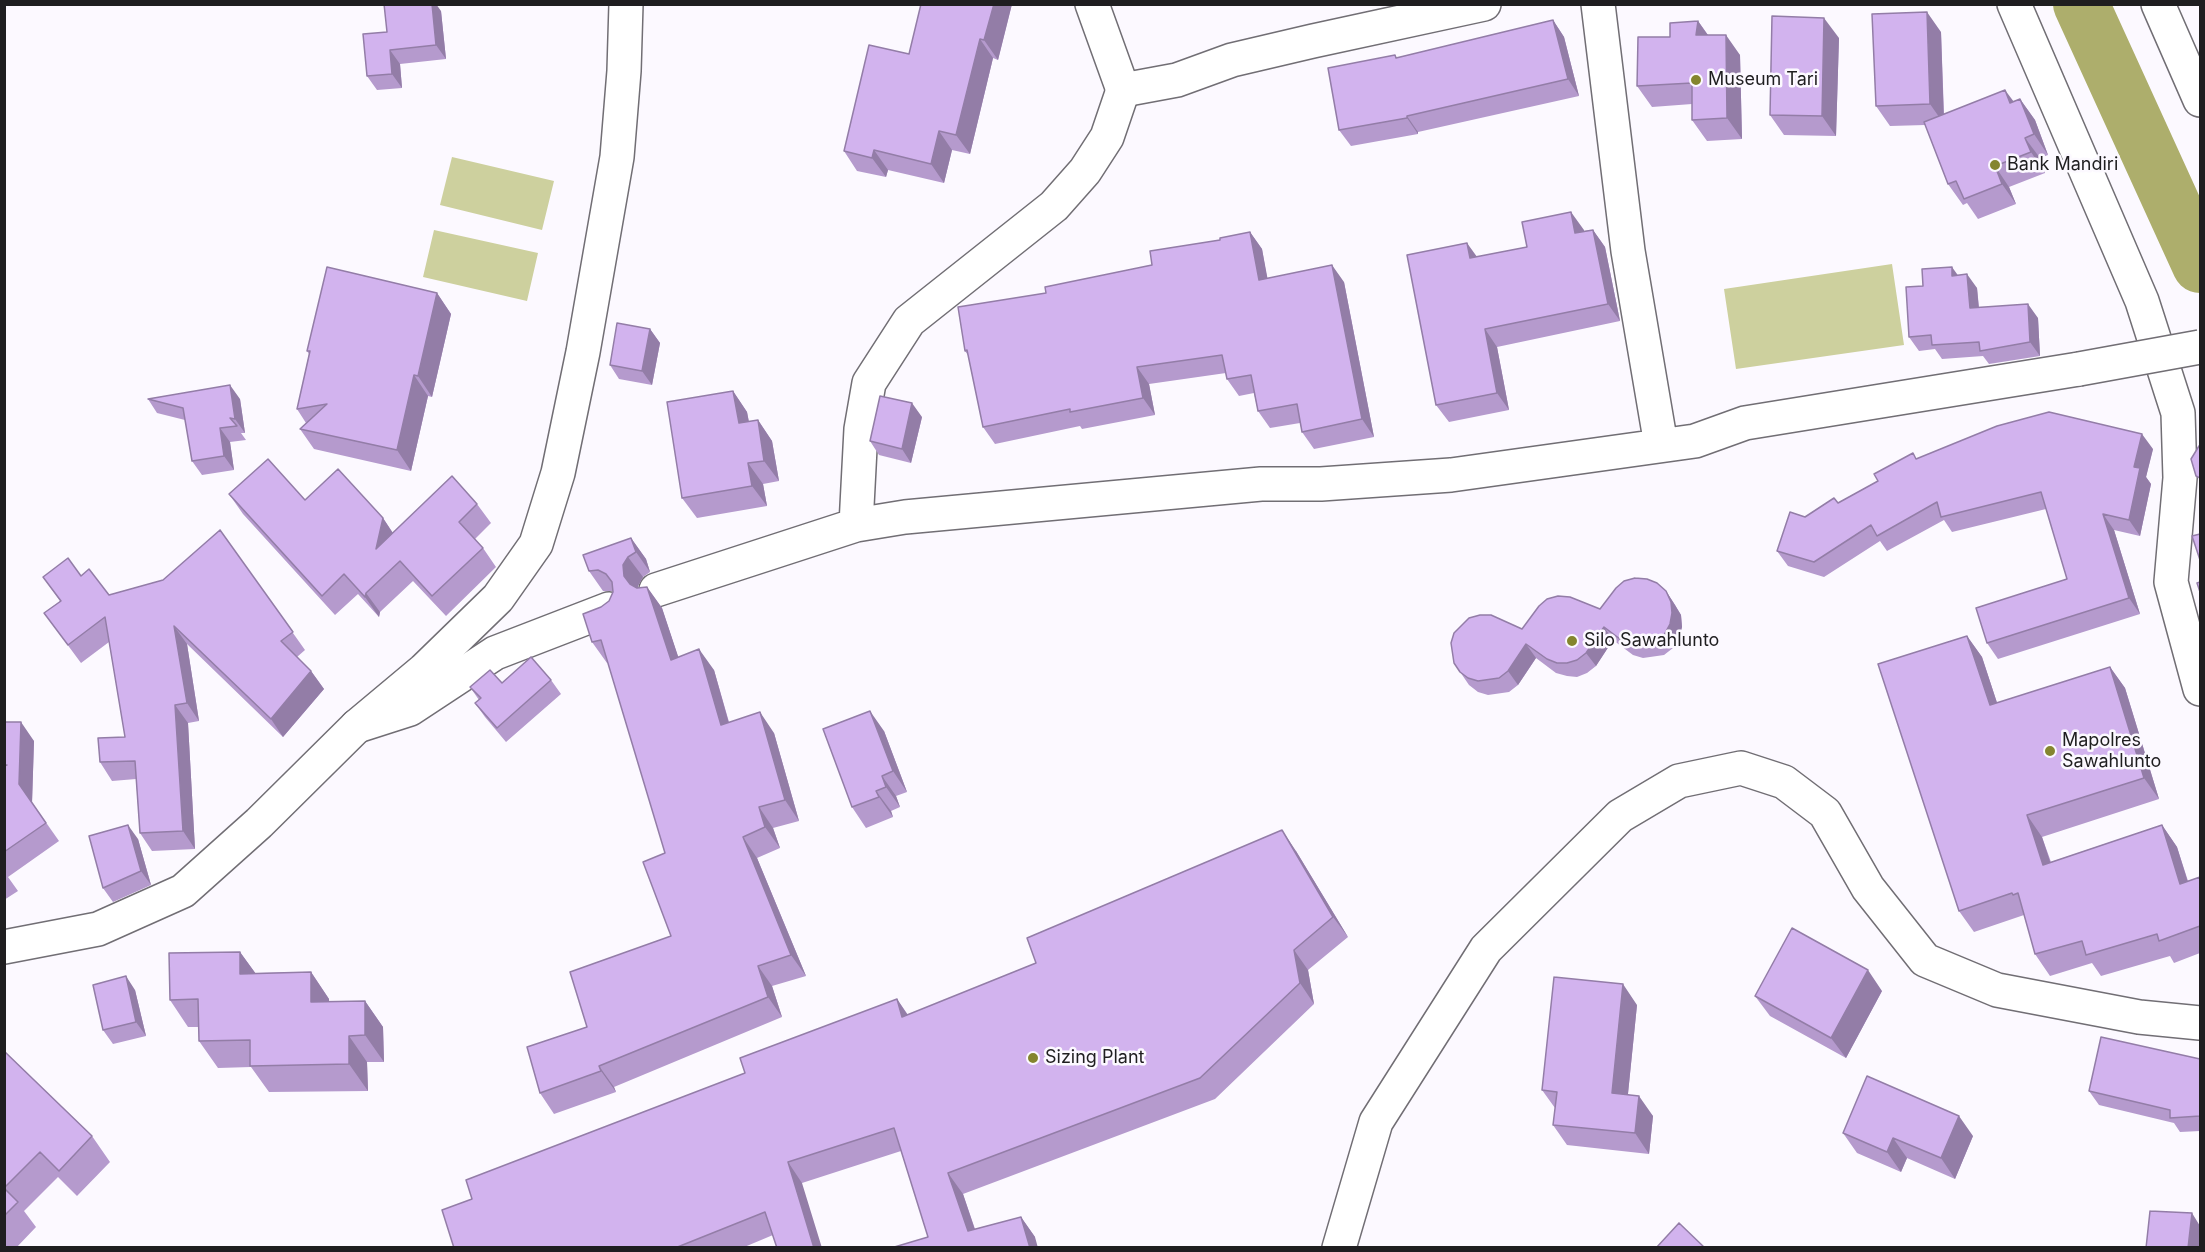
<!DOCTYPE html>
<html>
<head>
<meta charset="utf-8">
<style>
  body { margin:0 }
  #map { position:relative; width:2205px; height:1252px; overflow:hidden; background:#fcf9ff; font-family:Inter,sans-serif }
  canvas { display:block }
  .frame { position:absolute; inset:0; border:6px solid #1f1e20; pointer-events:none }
</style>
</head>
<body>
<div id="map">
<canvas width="2205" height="1252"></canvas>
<div class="frame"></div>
</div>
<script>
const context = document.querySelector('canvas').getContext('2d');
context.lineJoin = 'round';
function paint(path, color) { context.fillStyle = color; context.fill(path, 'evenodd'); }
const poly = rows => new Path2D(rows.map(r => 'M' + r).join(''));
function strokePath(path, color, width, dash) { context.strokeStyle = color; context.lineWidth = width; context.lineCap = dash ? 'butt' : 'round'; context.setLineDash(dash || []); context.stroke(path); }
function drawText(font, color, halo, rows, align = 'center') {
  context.font = font + ' Inter,sans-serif'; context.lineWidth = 5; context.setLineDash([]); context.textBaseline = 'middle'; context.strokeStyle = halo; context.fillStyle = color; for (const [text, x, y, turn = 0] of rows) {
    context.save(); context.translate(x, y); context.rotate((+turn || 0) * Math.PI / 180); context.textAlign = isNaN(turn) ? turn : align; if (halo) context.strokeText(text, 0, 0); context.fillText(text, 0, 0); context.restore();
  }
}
paint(poly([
  [452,157,554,181,542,230,440,205],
  [434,230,538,253,527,301,423,277],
  [1892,264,1904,345,1736,369,1724,289]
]), '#cdd09e');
strokePath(poly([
  [2081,4,2200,265]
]), '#adae6c', 56);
const minor = poly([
  [1598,4,1628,251,1661,445],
  [2014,4,2142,301,2178,413,2180,478,2171,582,2200,689],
  [856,525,861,429,869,383,909,321,1054,206,1085,171,1107,137,1123,90],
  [656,590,856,525,905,517,1261,484,1321,484,1451,475,1695,441,1745,423,2079,369],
  [357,726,410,709,495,653,609,609],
  [1339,1248,1376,1122,1486,949,1620,816,1679,781,1741,768,1784,782,1825,813,1868,888,1925,960,1997,990,2139,1017,2200,1023]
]);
const major = poly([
  [1092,4,1123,90,1177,80,1232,60,1313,41,1484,4],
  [2158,4,2200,100],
  [4,947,98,929,183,891,259,823,357,726,424,670,498,598,536,544,558,473,583,352,617,157,624,71,626,4]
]);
strokePath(minor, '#716e74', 36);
strokePath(major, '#716e74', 36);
strokePath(minor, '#fff', 33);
strokePath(major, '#fff', 33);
const minorBridge = poly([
  [2079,369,2200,347]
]);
strokePath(minorBridge, '#716e74', 36, []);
strokePath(minorBridge, '#fff', 33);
paint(poly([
  [921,4,1012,4,998,60,993,58,970,154,952,150,944,183,888,170,886,177,857,171,844,151,909,54],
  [441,11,446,59,400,64,402,88,377,90,367,76,387,32],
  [1553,20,1564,37,1579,96,1418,132,1418,134,1351,146,1339,130,1395,55,1397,58],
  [1698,21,1708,35,1740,55,1742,139,1707,141,1692,120,1692,104,1652,107,1637,86,1670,37],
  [1941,32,1944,114,2014,102,2020,99,2035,120,2048,155,2040,158,2045,173,2009,187,2016,204,1978,219,1967,203,1963,205,1948,184,1925,125,1890,126,1876,106],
  [1839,38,1836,136,1784,135,1770,115],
  [1584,230,1584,231,1593,230,1605,247,1620,321,1497,347,1509,410,1449,422,1436,405,1477,257,1527,247],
  [1250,232,1262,249,1267,278,1344,282,1374,437,1314,449,1302,432,1300,423,1270,428,1258,411,1254,393,1239,396,1227,379,1226,373,1149,384,1155,415,1082,429,1080,426,995,444,983,427,968,355,965,351,1046,293,1152,265,1220,240],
  [1958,275,1977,288,1979,307,2038,318,2040,356,1989,364,1983,356,1942,359,1935,349,1919,351,1909,337,1923,286],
  [437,293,451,314,432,397,428,396,411,471,314,449,300,429,306,423,297,409,309,354,307,351],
  [650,329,660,343,652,385,619,379,610,365],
  [733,391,747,412,749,422,758,420,772,441,779,481,763,484,767,506,697,518,682,498],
  [148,399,240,399,245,433,241,433,246,440,230,442,234,470,202,475,192,461,185,420,157,413],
  [922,417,911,463,879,455,870,441],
  [2153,449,2146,477,2151,484,2140,536,2114,530,2140,614,1998,659,1987,643,2067,579,2046,509,1952,532,1944,520,1887,551,1880,541,1824,577,1788,566,1777,551,1805,517,1838,503,1917,459],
  [229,494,305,500,383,518,393,533,477,504,491,523,475,539,483,548,496,567,446,616,413,581,380,612,379,617,358,594,335,615,243,514],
  [220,530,305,650,297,657,311,671,324,689,283,737,187,644,199,721,188,723,195,849,152,851,140,833,136,779,112,781,100,762,125,737,109,642,81,663,44,613,60,601,43,577,81,576,109,595,163,580],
  [631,538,646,559,650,572,643,577,638,586,638,588,647,587,662,608,678,657,714,670,729,722,774,733,799,821,773,828,780,848,757,858,806,976,772,986,782,1017,614,1087,616,1092,554,1114,540,1093,587,1027,671,936,665,853,608,663,607,663,592,642,601,607,609,601,613,592,613,591,603,591,589,571],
  [1666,591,1675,605,1681,615,1682,627,1679,638,1673,648,1664,655,1643,658,1633,655,1613,640,1596,666,1587,673,1577,677,1567,676,1556,673,1536,658,1518,685,1509,692,1488,695,1478,692,1469,685,1454,663,1522,629,1600,609],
  [1967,636,1982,657,1997,703,2110,667,2125,688,2159,799,2042,837,2051,862,2162,825,2177,847,2188,881,2200,877,2200,953,2174,963,2170,956,2101,976,2092,963,2050,976,2035,954,2024,915,1974,932,1959,911],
  [551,680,561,694,506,742,485,717,475,703,479,700,470,687,502,683],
  [4,722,34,741,32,803,59,841,8,877,18,891,4,900],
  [884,731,907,792,896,796,900,807,891,811,893,817,866,828,852,807],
  [138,839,151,885,113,902,103,888],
  [1296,851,1348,937,1308,970,1314,1004,1215,1099,963,1194,975,1229,1021,1217,1035,1237,928,1237,901,1151,802,1183,773,1235,742,1248,454,1248,472,1199,745,1073,897,999,908,1015,1036,963],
  [240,952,255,973,311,972,329,999,329,1002,365,1001,383,1027,384,1062,367,1062,368,1091,269,1092,251,1067,218,1068,199,1041,199,1027,188,1027,170,1000],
  [135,990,146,1036,113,1044,103,1030],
  [1882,991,1846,1058,1770,1016,1755,996],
  [1637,1005,1628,1094,1653,1116,1649,1154,1567,1145,1553,1125,1555,1108,1542,1090],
  [4,1051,92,1136,110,1162,77,1196,58,1177,24,1211,36,1227,16,1248,6,1248,4,1246],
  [2200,1059,2200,1131,2180,1132,2174,1123,2099,1105,2089,1091],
  [1843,1133,1973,1136,1955,1179,1907,1158,1901,1172,1857,1153]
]), '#b59acd');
paint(poly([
  [432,4,436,4,441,11,446,59,436,45],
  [994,4,1012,4,998,60,984,40],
  [1927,12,1941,32,1944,124,1930,104],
  [1824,18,1839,38,1836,136,1822,116],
  [1553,20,1564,37,1579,96,1568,79],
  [1698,21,1712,41,1696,35],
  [1726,35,1740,55,1742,139,1727,118],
  [980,39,993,58,970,154,956,135],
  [390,50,400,64,402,88,392,74],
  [2005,90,2020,110,2010,103],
  [2020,99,2035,120,2048,155,2034,134],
  [1407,116,1418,132,1418,134,1407,118],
  [939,131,952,150,944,183,931,164],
  [2025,138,2040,158,2045,173,2031,152],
  [874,150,888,170,886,177,872,158],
  [1995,166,2009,187,2016,204,2002,184],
  [1571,212,1584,230,1588,251,1575,233],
  [1593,230,1605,247,1620,321,1608,304],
  [1250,232,1262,249,1271,297,1259,280],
  [1467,243,1480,261,1470,258],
  [1332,265,1344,282,1374,437,1362,419],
  [1952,267,1962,281,1952,276],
  [1967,274,1977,288,1980,322,1970,308],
  [437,293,451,314,432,397,418,376],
  [2028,304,2038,318,2040,356,2030,342],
  [650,329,660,343,652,385,642,371],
  [1485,329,1497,347,1509,410,1497,393],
  [1137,367,1149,384,1155,415,1143,398],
  [414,375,428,396,411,471,397,450],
  [230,385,240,399,245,433,235,419],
  [733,391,747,412,753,444,739,423],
  [912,403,922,417,911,463,902,449],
  [758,420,772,441,779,481,764,461],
  [220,428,230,442,234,470,224,456],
  [2142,434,2153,449,2146,477,2151,484,2140,536,2129,520,2134,467],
  [748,463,763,484,767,506,752,486],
  [2103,514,2114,530,2140,614,2129,598],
  [383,518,396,538,376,549],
  [631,538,646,559,650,572,636,552],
  [628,557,643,577,638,586,638,596,624,576,623,565],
  [647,587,662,608,686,680,671,660],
  [1666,591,1675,605,1681,615,1682,627,1679,638,1673,648,1664,635],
  [366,593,380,612,379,617,365,597],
  [174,626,187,644,199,721,187,703],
  [1604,627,1613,640,1596,666,1586,653],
  [1967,636,1982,657,2005,727,1990,705],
  [1526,644,1536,658,1518,685,1508,671],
  [699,649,714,670,735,745,721,725],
  [2110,667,2125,688,2159,799,2144,778],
  [311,671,324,689,283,737,271,719],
  [175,705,188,723,195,849,183,831],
  [870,711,884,731,907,792,893,771],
  [760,712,774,733,799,821,785,800],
  [21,722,34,741,32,803,59,841,19,784],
  [882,776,896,796,900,807,886,787],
  [876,791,891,811,893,817,879,797],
  [759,807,773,828,780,848,765,827],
  [2027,815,2042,837,2058,886,2043,865],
  [128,825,138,839,151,885,141,871],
  [2162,825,2177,847,2195,905,2180,884],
  [1282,830,1296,851,1348,937,1333,917],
  [743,837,757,858,806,976,791,955],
  [1294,950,1308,970,1314,1004,1300,983],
  [240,952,259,978,240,974],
  [758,966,772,986,782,1017,768,997],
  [1868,970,1882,991,1846,1058,1831,1038],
  [311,972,329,999,330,1029,311,1002],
  [126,976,135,990,146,1036,136,1022],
  [1623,984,1637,1005,1626,1113,1612,1093],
  [897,999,911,1020,902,1017],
  [365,1001,383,1027,384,1062,365,1035],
  [349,1036,367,1062,368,1091,349,1064],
  [599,1066,614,1087,616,1092,601,1071],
  [1639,1096,1653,1116,1649,1154,1635,1133],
  [1959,1116,1973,1136,1955,1179,1941,1158],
  [1893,1138,1907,1158,1901,1172,1887,1152],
  [788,1162,802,1183,822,1248,814,1248],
  [948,1173,963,1194,981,1248,968,1231],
  [2192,1213,2200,1226,2200,1248,2188,1248],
  [1021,1217,1035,1237,1038,1248,1030,1248]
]), '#937da7');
const building = poly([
  [384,4,432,4,436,45,390,50,392,74,367,76,363,34,387,32,384,4],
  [921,4,994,4,984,40,980,39,956,135,939,131,931,164,874,150,872,158,844,151,869,45,909,54,921,4],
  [1927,12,1930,104,1876,106,1872,14,1927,12],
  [1772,16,1824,18,1822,116,1770,115,1772,16],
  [1553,20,1568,79,1407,116,1407,118,1339,130,1328,68,1395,55,1396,58,1553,20],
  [1698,21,1696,35,1726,35,1727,118,1692,120,1692,83,1637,86,1638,37,1670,37,1670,23,1698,21],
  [2005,90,2010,103,2020,99,2034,134,2025,138,2031,152,1995,166,2002,184,1964,199,1956,181,1948,184,1924,122,2005,90],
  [1571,212,1575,233,1593,230,1608,304,1485,329,1497,393,1436,405,1407,255,1467,243,1470,258,1527,247,1522,222,1571,212],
  [1250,232,1259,280,1332,265,1362,419,1302,432,1297,404,1258,411,1251,375,1227,379,1222,355,1137,367,1143,398,1070,412,1070,409,983,427,967,350,965,351,958,307,1046,293,1045,287,1152,265,1150,251,1220,240,1220,238,1250,232],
  [327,267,437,293,418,376,414,375,397,450,300,429,327,404,297,409,310,351,307,351,327,267],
  [1952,267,1952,276,1967,274,1970,308,2028,304,2030,342,1980,351,1979,342,1932,345,1931,335,1909,337,1906,287,1923,286,1922,269,1952,267],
  [617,323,650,329,642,371,610,365,617,323],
  [230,385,235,419,230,418,237,426,220,428,224,456,192,461,183,408,148,399,230,385],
  [733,391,739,423,758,420,764,461,748,463,752,486,682,498,667,402,733,391],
  [880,396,912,403,902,449,870,441,880,396],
  [2049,412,2142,434,2134,467,2140,468,2129,520,2103,514,2129,598,1987,643,1976,608,2067,579,2041,492,1941,517,1937,502,1877,536,1871,525,1814,562,1777,551,1790,512,1805,517,1834,498,1838,503,1878,481,1874,474,1913,453,1916,459,1997,426,2049,412],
  [2200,445,2200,478,2196,476,2191,459,2199,446,2200,445],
  [268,459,305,500,338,469,383,518,376,549,452,476,477,504,459,522,483,548,432,596,400,561,366,593,365,597,344,574,322,596,229,494,268,459],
  [220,530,293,632,281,641,311,671,271,719,174,626,187,703,175,705,183,831,140,833,135,761,100,762,98,738,125,737,105,617,68,645,44,613,61,601,43,577,68,558,81,576,89,569,109,595,163,580,220,530],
  [2200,534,2200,560,2192,536,2200,534],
  [631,538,636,552,628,557,623,565,624,576,630,584,637,588,647,587,671,660,699,649,721,725,760,712,785,800,759,807,765,827,743,837,791,955,758,966,768,997,599,1066,601,1071,540,1093,527,1047,587,1027,570,972,671,936,643,862,665,853,601,640,592,642,583,614,601,607,609,601,613,592,612,582,606,574,598,570,589,571,583,555,631,538],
  [1635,578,1647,579,1657,583,1666,591,1671,602,1672,613,1670,624,1664,635,1654,642,1634,645,1624,642,1604,627,1586,653,1577,660,1567,663,1557,663,1547,659,1526,644,1508,671,1499,678,1478,681,1468,678,1460,672,1454,663,1451,643,1454,633,1469,618,1480,615,1491,615,1522,629,1539,606,1547,599,1558,596,1570,597,1600,609,1616,588,1624,581,1635,578],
  [2200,582,2200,592,2197,583,2200,582],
  [1967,636,1990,705,2110,667,2144,778,2027,815,2043,865,2162,825,2180,884,2200,877,2200,926,2159,941,2157,934,2086,955,2082,941,2035,954,2018,893,2013,895,2012,893,1959,911,1878,664,1967,636],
  [531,657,551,680,497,728,475,703,481,698,470,687,490,670,502,683,531,657],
  [870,711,893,771,882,776,886,787,876,791,879,797,852,807,823,729,870,711],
  [4,722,21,722,19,784,46,823,4,852,4,766,7,765,4,765,4,722],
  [128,825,141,871,103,888,89,836,128,825],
  [1282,830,1333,917,1294,950,1300,983,1200,1078,948,1173,968,1231,1021,1217,1030,1248,891,1248,928,1237,894,1128,788,1162,814,1248,777,1248,765,1212,675,1248,454,1248,442,1210,472,1199,466,1180,745,1073,740,1058,897,999,902,1017,1036,963,1027,938,1282,830],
  [1792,928,1868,970,1831,1038,1755,996,1792,928],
  [240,952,240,974,311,972,311,1002,365,1001,365,1035,349,1036,349,1064,250,1066,250,1040,199,1041,198,999,170,1000,169,953,240,952],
  [126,976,136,1022,103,1030,93,985,126,976],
  [1554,977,1623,984,1612,1093,1639,1096,1635,1133,1553,1125,1557,1092,1542,1090,1554,977],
  [2101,1037,2200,1059,2200,1116,2170,1118,2170,1110,2089,1091,2101,1037],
  [4,1051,92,1136,59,1171,40,1152,4,1188,4,1051],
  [1867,1076,1959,1116,1941,1158,1893,1138,1887,1152,1843,1133,1867,1076],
  [4,1188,18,1202,4,1216,4,1188],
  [2150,1211,2192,1213,2188,1248,2146,1248,2150,1211],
  [1679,1223,1705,1248,1656,1248,1679,1223]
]);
paint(building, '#d2b3ee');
strokePath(building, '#937da7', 1.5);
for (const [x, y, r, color] of [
  [1696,80,6,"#84852e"],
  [1995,165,6,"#84852e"],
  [1572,641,6,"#84852e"],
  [2050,751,6,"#84852e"],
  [1033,1058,6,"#84852e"]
]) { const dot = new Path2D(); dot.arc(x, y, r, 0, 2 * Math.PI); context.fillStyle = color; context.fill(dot); strokePath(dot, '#fcf9ff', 2); }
drawText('18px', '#1f1e20', '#fcf9ff', [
  ["Museum Tari",1708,80],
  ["Bank Mandiri",2007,165],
  ["Silo Sawahlunto",1584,641],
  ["Mapolres",2062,741],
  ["Sawahlunto",2062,762],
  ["Sizing Plant",1045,1058]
], 'left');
</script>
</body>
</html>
